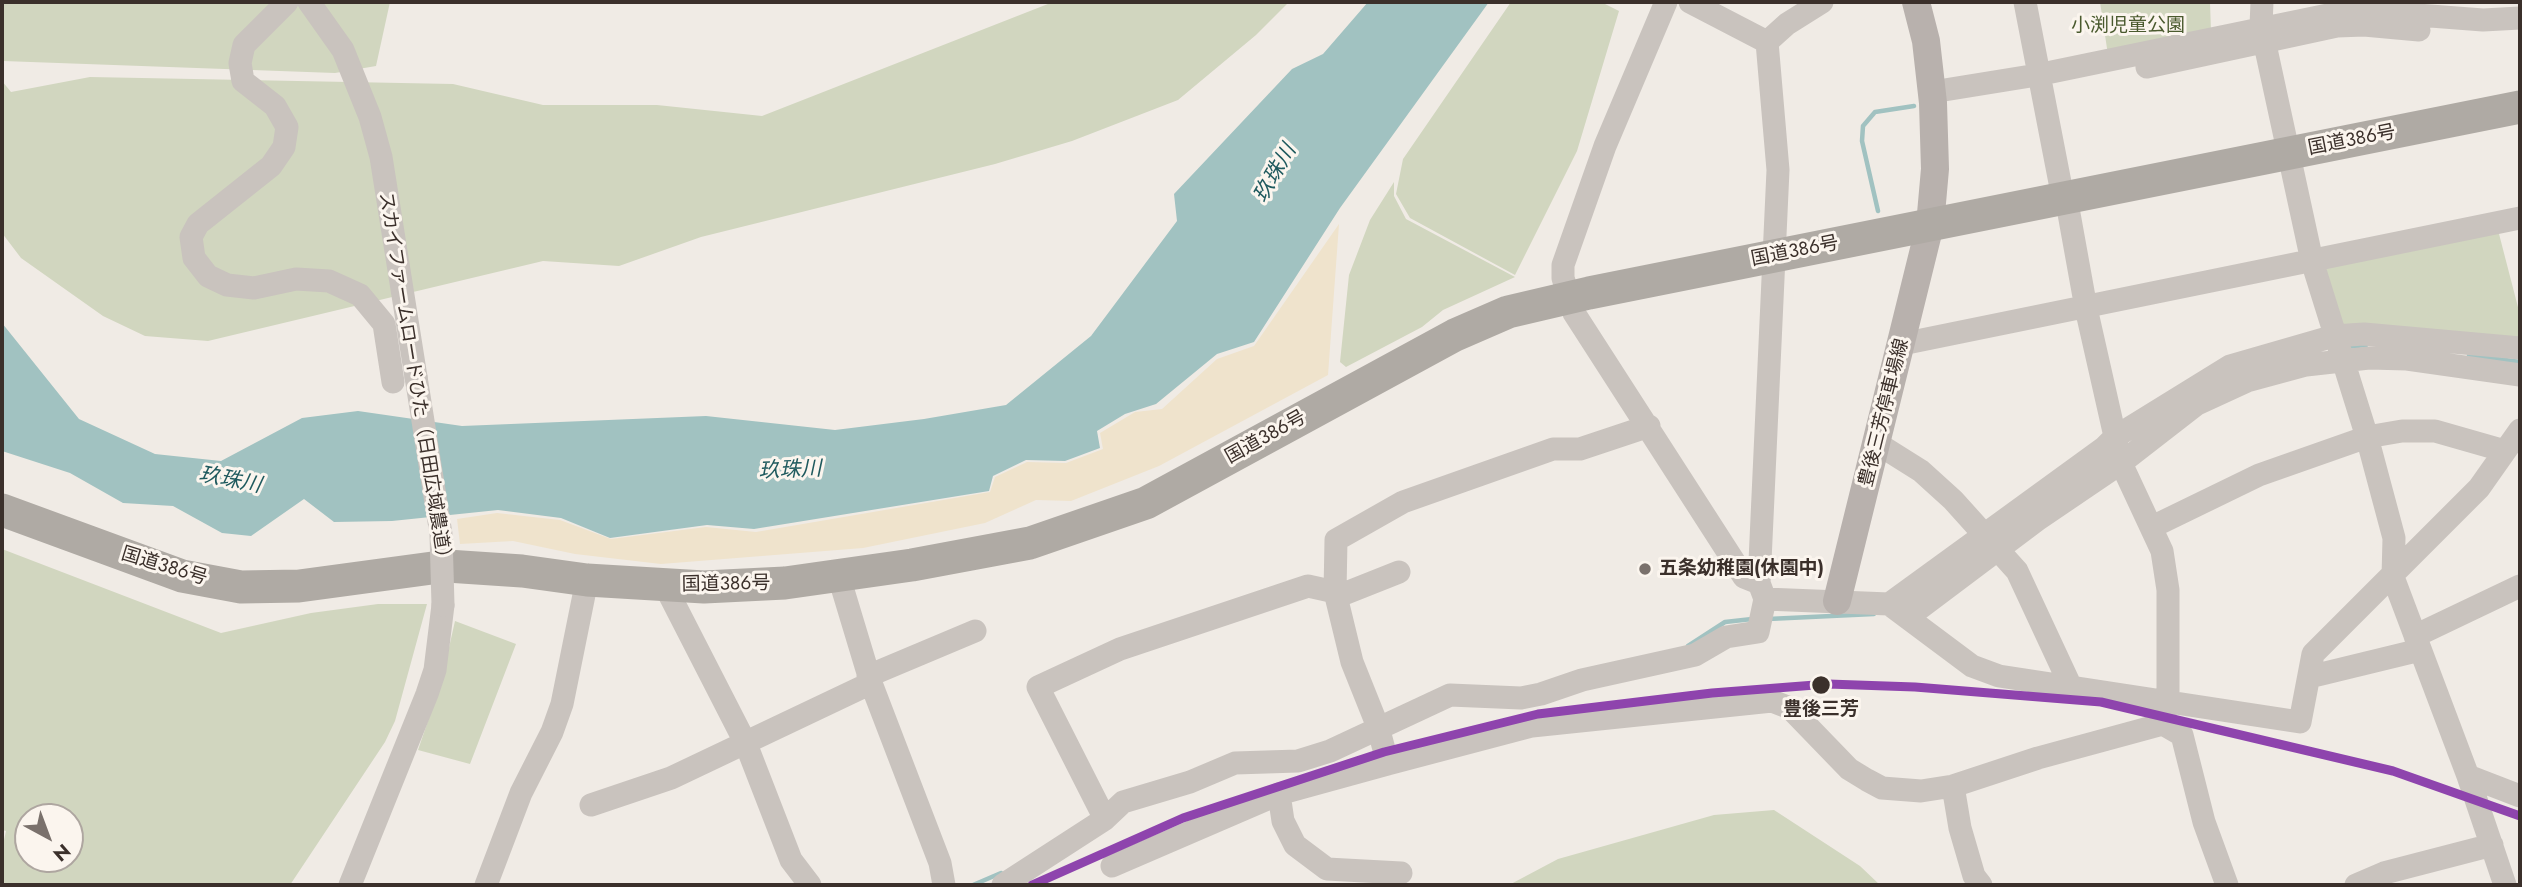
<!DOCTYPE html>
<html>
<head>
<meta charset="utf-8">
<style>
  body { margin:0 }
  #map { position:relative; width:2522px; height:887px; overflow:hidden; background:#f0ebe5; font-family:Jost,sans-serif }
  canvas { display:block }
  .frame { position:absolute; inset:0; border:4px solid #3b302b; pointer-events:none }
  .north { position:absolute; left:14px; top:803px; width:70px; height:70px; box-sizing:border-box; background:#fbf5ee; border:2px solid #aea6a0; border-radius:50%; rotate:139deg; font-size:19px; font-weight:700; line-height:28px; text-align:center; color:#3b302b }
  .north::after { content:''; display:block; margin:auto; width:24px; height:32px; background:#7a716c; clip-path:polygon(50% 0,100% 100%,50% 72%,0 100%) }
</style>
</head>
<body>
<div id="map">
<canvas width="2522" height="887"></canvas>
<div class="frame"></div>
<div class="north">N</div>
</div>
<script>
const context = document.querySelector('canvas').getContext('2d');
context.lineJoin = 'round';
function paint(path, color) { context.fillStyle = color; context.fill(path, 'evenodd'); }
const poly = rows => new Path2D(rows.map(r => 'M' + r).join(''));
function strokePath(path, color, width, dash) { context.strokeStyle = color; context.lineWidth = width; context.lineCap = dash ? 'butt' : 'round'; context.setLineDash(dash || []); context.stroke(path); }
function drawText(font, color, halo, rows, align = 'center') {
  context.font = font + ' Jost,"Noto Sans JP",sans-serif'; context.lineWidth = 6; context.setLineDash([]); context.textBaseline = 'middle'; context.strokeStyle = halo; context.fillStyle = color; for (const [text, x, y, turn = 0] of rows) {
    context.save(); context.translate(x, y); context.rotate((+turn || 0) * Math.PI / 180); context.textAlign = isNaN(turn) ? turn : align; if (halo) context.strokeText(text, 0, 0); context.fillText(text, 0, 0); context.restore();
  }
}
paint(poly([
  [2,2,390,2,376,66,335,73,3,61],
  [1053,2,1289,2,1256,35,1178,100,1072,141,995,164,701,237,619,266,543,261,208,341,145,336,103,316,21,258,2,233,2,81,11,92,90,77,453,84,543,105,657,105,762,116],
  [1511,2,1601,2,1619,11,1577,151,1515,275,1410,218,1396,194,1403,159],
  [2100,2,2210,2,2211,32,2108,55],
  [1394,182,1394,196,1406,219,1515,277,1443,310,1422,327,1346,367,1340,362,1349,275,1370,220],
  [2498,230,2520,315,2520,344,2341,330,2321,266],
  [2,549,221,633,311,613,378,604,427,604,395,721,385,742,290,885,2,885,2,849,6,831,2,830],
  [70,817,70,859,28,859,28,817],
  [455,621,516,644,470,764,418,750,441,683],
  [1774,810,1860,866,1880,885,1509,885,1558,859,1714,815]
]), '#d1d6bf');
paint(poly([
  [1339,224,1328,375,1159,466,1071,501,1036,500,985,523,863,548,661,564,575,554,513,541,460,544,457,519,497,513,560,520,611,539,706,527,756,532,990,492,995,477,1027,462,1066,463,1103,449,1100,433,1135,412,1162,409,1217,359,1254,346]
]), '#efe3cc');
paint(poly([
  [1368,2,1489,2,1340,208,1254,342,1217,354,1156,404,1125,414,1097,431,1100,448,1065,461,1026,460,993,476,989,491,754,529,707,525,610,538,561,518,498,510,392,521,334,522,304,499,251,536,222,533,173,506,123,503,70,473,2,451,2,323,79,419,155,454,221,461,302,418,358,411,462,426,706,416,835,430,924,419,1006,405,1091,336,1177,221,1174,194,1292,69,1323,54]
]), '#a1c2c1');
strokePath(poly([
  [1878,211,1862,141,1863,126,1875,112,1914,106],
  [2347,347,2366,345],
  [2469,355,2520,362],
  [1768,619,1874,614],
  [1688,646,1725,622,1752,619],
  [973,885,1001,873]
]), '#a1c2c1', 4.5);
strokePath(poly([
  [287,2,244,45,240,63,243,81,275,106,287,127,284,147,271,166,198,224,191,237,194,258,208,276,227,285,254,288,296,279,329,281,360,295,384,324,393,382],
  [309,2,343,50,370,117,381,157,416,377],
  [1666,2,1605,146,1563,265,1563,278,1574,313,1744,577,1759,583],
  [1690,2,1767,42],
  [2025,2,2063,198],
  [2262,2,2261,26,2312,261,2367,437,2394,538,2393,577,2468,776,2505,885],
  [1767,42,1787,24,1822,2],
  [2147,67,2337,26,2364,25,2419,30],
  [1932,92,2037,75,2352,10,2483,20,2520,18],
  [2066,197,2086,308,2121,463,2162,551,2168,590,2168,702,2165,714],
  [1902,344,2520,218],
  [1649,426,1580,449,1553,449,1403,502,1336,540,1335,592,1352,662,1378,727,1388,764,1532,726,1772,701,1790,708,1849,769,1867,780,1882,788,1921,791,1953,786,2038,758,2163,724,2182,735,2204,822,2227,885],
  [1878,444,1921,471,1953,500,2017,571,2071,687],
  [2152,527,2259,475,2367,437,2402,431,2435,431,2505,451],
  [839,577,871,683,940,863,944,885],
  [665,586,746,744,791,860,810,885],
  [1336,597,1399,572],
  [1765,599,1889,604,1972,666,1999,676,2300,722,2313,654,2479,488,2520,430],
  [1889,604,2105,447,2115,437,2230,366,2334,336,2364,334,2520,348],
  [1908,617,2037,520,2121,463,2197,404,2247,381,2306,365,2369,358,2407,359,2520,375],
  [2415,636,2520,586],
  [868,676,975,631],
  [2309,677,2420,650],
  [2468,776,2520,796],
  [1953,786,1960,828,1974,876,1981,885],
  [1279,794,1283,821,1295,845,1327,869,1401,873],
  [591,805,671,778,871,683],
  [1105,819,1038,687,1120,649,1308,586,1335,592],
  [1112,866,1279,794,1388,764],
  [350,885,427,694,435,670,443,605],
  [486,885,521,793,552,732,562,704,587,580],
  [1003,885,1105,819,1123,802,1190,782,1235,763,1298,761,1330,751,1450,695,1521,698,1541,694,1582,680,1695,655,1726,637,1758,632,1765,599,1759,583,1778,170,1767,42],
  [2356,885,2384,873,2492,845]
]), '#c9c3be', 23);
strokePath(poly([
  [1837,601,1930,225,1935,169,1933,103,1926,41,1916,2]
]), '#b8b1ad', 28);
strokePath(poly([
  [2,510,182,576,241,587,299,586,447,566,522,571,587,580,704,587,785,583,912,565,1030,543,1146,503,1455,335,1508,312,1589,293,2520,107]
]), '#afaaa4', 33);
strokePath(poly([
  [416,377,441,534,443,605]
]), '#c9c3be', 23);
strokePath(poly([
  [1032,885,1183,818,1384,752,1538,714,1712,693,1828,684,1915,687,2101,702,2393,771,2520,816]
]), '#8e44ad', 9);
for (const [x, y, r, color] of [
  [1645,569,7,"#7a716c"],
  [1821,685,10,"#3b302b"]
]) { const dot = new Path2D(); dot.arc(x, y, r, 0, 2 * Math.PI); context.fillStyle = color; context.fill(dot); strokePath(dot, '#fbf5ee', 2.5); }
drawText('19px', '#4a5a2e', '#fbf5ee', [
  ["小渕児童公園",2128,26]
]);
drawText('19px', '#3b302b', '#fbf5ee', [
  ["国道386号",2352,141,-11],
  ["国道386号",1795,252,-11],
  ["スカイファームロードひた（日田広域農道）",414,380,81],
  ["豊後三芳停車場線",1885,413,-76],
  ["国道386号",1266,438,-29],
  ["国道386号",164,567,17],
  ["国道386号",726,585,-1]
]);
drawText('bold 19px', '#3b302b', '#fbf5ee', [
  ["五条幼稚園(休園中)",1659,569]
], 'left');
drawText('bold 19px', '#3b302b', '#fbf5ee', [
  ["豊後三芳",1821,710]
]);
drawText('italic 21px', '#1f5a5e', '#fbf5ee', [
  ["玖珠川",1276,174,-60],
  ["玖珠川",790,471,-2],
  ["玖珠川",230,481,11]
]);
</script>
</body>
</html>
